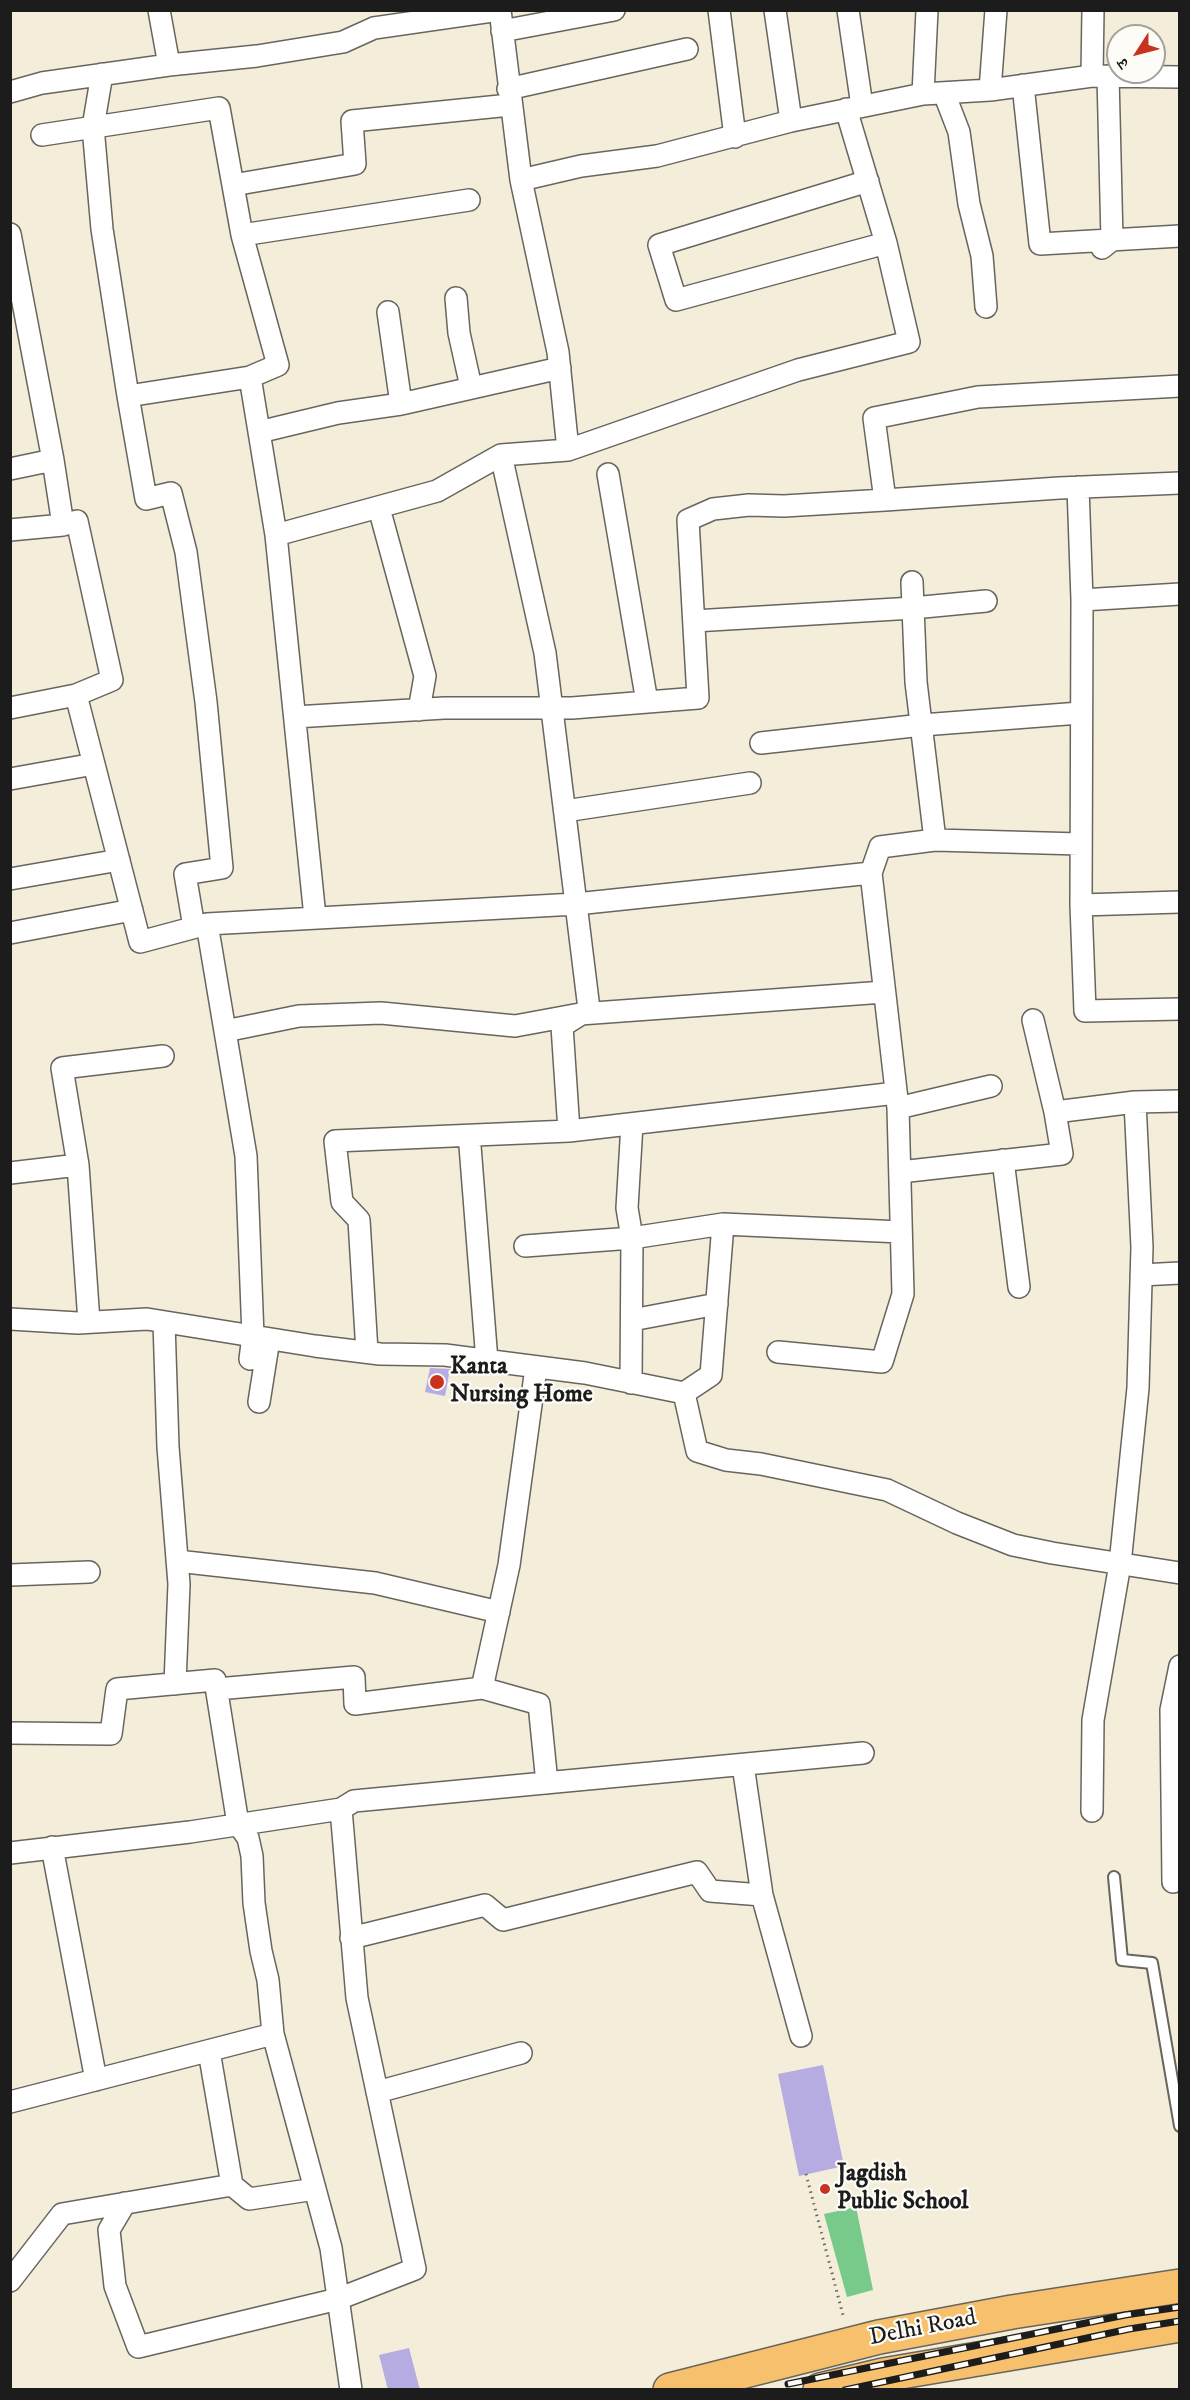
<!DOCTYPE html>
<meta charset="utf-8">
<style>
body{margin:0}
#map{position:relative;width:1190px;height:2400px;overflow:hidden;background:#f4edd9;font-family:"IM FELL DW Pica","Noto Serif Devanagari",serif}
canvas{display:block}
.frame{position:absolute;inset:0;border:12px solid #1c1c1c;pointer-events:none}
.north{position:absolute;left:1106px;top:24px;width:60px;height:60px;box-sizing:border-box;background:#fdfcf7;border:2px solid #a3a29f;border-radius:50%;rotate:234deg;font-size:16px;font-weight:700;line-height:24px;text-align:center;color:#1c1c1c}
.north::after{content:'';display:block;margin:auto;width:21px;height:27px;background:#c8321e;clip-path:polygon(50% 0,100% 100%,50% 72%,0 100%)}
</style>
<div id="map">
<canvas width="1190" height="2400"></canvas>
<div class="frame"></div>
<div class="north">उ</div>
</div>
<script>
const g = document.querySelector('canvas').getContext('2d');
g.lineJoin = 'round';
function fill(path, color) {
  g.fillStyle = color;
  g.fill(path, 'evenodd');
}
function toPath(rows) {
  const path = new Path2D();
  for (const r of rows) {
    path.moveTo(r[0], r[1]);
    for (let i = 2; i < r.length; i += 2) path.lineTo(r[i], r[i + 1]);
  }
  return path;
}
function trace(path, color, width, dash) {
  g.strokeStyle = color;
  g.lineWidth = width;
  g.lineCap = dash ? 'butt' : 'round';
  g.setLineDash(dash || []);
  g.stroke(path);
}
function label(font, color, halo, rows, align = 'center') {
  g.font = font + ' "IM FELL DW Pica",serif';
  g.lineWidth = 4.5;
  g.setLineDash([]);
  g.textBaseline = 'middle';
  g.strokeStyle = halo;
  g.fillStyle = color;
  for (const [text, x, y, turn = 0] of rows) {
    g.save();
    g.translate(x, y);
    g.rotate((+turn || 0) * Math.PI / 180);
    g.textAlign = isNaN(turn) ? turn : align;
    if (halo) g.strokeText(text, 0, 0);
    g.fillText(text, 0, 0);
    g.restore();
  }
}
fill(toPath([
 [856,2207,873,2290,847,2297,824,2214]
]), '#78ca8b');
fill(toPath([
 [430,1368,450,1369,445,1396,425,1392],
 [823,2065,844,2166,799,2176,778,2074],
 [409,2348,420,2390,388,2390,379,2355]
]), '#b6ace1');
const service = toPath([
 [1114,1877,1122,1960,1152,1963,1180,2126]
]);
const minor = toPath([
 [159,10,169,65],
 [500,10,521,180,581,166,657,156,791,121,923,94],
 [719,10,735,137],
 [775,10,791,121],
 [848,10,862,106],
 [927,10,923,94,990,90],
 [996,10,990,90,1092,76,1180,77],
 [502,31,614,10],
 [102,74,93,127,102,229,128,396],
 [1092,76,1093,10],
 [1023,85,1040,244,1180,236],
 [508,89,687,49],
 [10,92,42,83,169,65,257,56,343,42,374,28,499,10],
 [944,93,959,132,969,204,982,256,986,307],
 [846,109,886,243,676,300,659,245,868,181],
 [42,135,219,108,242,235],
 [521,180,558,352,568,450,798,370,909,342,886,243],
 [233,185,355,164,352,121,510,105],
 [469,200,242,235,278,365,250,377,276,535,437,491,501,455,545,653,576,904,871,873,898,1108,903,1294,882,1362,778,1352],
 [10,234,53,460],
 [1102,248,1112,240,1108,76],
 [456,298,459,333,471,387],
 [388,312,401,404],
 [1180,386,978,397,874,418,885,500,1059,488,1180,483],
 [259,432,338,413,401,404,560,368],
 [501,455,568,450],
 [10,469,53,460,63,525,10,530],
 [608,474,647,702],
 [1078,487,1082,600],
 [382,519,425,676,419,710],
 [63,525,77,521,112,680,76,695],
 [276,535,315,917],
 [912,582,916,682,935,840],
 [694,621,913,608,986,601],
 [10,708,76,695,140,942,207,924,246,1156,253,1336,250,1359],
 [295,717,444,708,572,708,698,698,688,520,713,509,749,505,784,506,885,500],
 [761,743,922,725,1080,713],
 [10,779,94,764],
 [565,811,750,783],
 [871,873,880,847,935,840,1080,844],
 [10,879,119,860],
 [1180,902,1081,905,1085,1011,1180,1009],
 [1081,905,1082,600,1180,594],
 [207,924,576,904,589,1009,562,1026,569,1131,335,1141,342,1202,359,1220,367,1352],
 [194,927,185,874,222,868,206,702,186,552,171,493,146,499,128,396,250,377],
 [10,933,132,910],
 [1033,1020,1055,1112],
 [225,1031,299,1016,381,1013,515,1026,580,1014,884,992],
 [898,1108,991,1086],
 [569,1131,896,1093],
 [470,1146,487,1361],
 [1003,1160,1019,1287],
 [78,1165,62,1068,163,1056],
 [900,1172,1062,1154,1055,1112,1135,1102],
 [10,1173,78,1165,89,1322],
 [525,1246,632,1238,723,1224],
 [1141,1275,1180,1273],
 [10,1319,78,1323,147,1319,315,1346,380,1354,445,1355,585,1373,684,1393,697,1451,726,1460,761,1464,887,1490,957,1523,1013,1545,1052,1553,1180,1573],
 [632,1320,717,1304],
 [164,1322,168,1447,179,1584,175,1684],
 [631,1383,632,1238,627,1208,632,1124],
 [684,1393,711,1375,723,1224,901,1232],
 [259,1402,269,1339],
 [177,1561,375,1583,499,1612],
 [10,1575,89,1572],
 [482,1688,539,1704,547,1783],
 [217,1689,354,1677,355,1704,482,1688,509,1565,536,1368],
 [10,1733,111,1734,117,1689,215,1680,238,1824,248,1838,252,1856,254,1903,261,1951,268,1980,273,2034],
 [743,1765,762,1895,801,2036],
 [341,1809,354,1801,863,1753],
 [1092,1811,1093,1720,1120,1564,1138,1388,1142,1247,1135,1102,1180,1101],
 [52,1847,96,2080],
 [10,1853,190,1832,341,1809,357,1998,415,2269,338,2299,138,2347,115,2286,109,2230,125,2203],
 [1173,1882,1171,1710,1180,1666],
 [351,1938,485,1905,503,1920,697,1872,710,1891,762,1895],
 [209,2051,232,2185],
 [377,2092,521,2053],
 [10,2102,273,2034,331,2248,351,2390],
 [10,2281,62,2214,232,2185,249,2199,315,2189]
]);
const primary = toPath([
 [670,2390,879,2337,1012,2312,1180,2286],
 [820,2390,883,2375,1180,2325]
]);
trace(service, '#68655e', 14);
trace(minor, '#68655e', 24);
trace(primary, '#68655e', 36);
trace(toPath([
 [806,2174,844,2319]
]), '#68655e', 3, [1.5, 4.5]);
trace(service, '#fff', 10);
trace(minor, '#fff', 21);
trace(primary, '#f7c06c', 33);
const rail = toPath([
 [788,2384,1125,2315,1180,2307],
 [845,2390,1129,2329,1180,2321]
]);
trace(rail, '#1c1c1c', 7);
trace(rail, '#fdfcf7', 4.5, [14]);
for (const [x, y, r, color] of [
 [437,1382,8,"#c8321e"],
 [825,2189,6,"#c8321e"]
]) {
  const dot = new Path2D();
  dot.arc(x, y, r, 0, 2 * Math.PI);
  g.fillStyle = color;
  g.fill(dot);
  trace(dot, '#fdfcf7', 2);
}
label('bold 24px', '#1c1c1c', '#fdfcf7', [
 ["Kanta",450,1368],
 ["Nursing Home",450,1396],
 ["Jagdish",837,2175],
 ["Public School",837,2203]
], 'left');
label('24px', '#1c1c1c', '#fdfcf7', [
 ["Delhi Road",923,2329,-11]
]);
</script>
